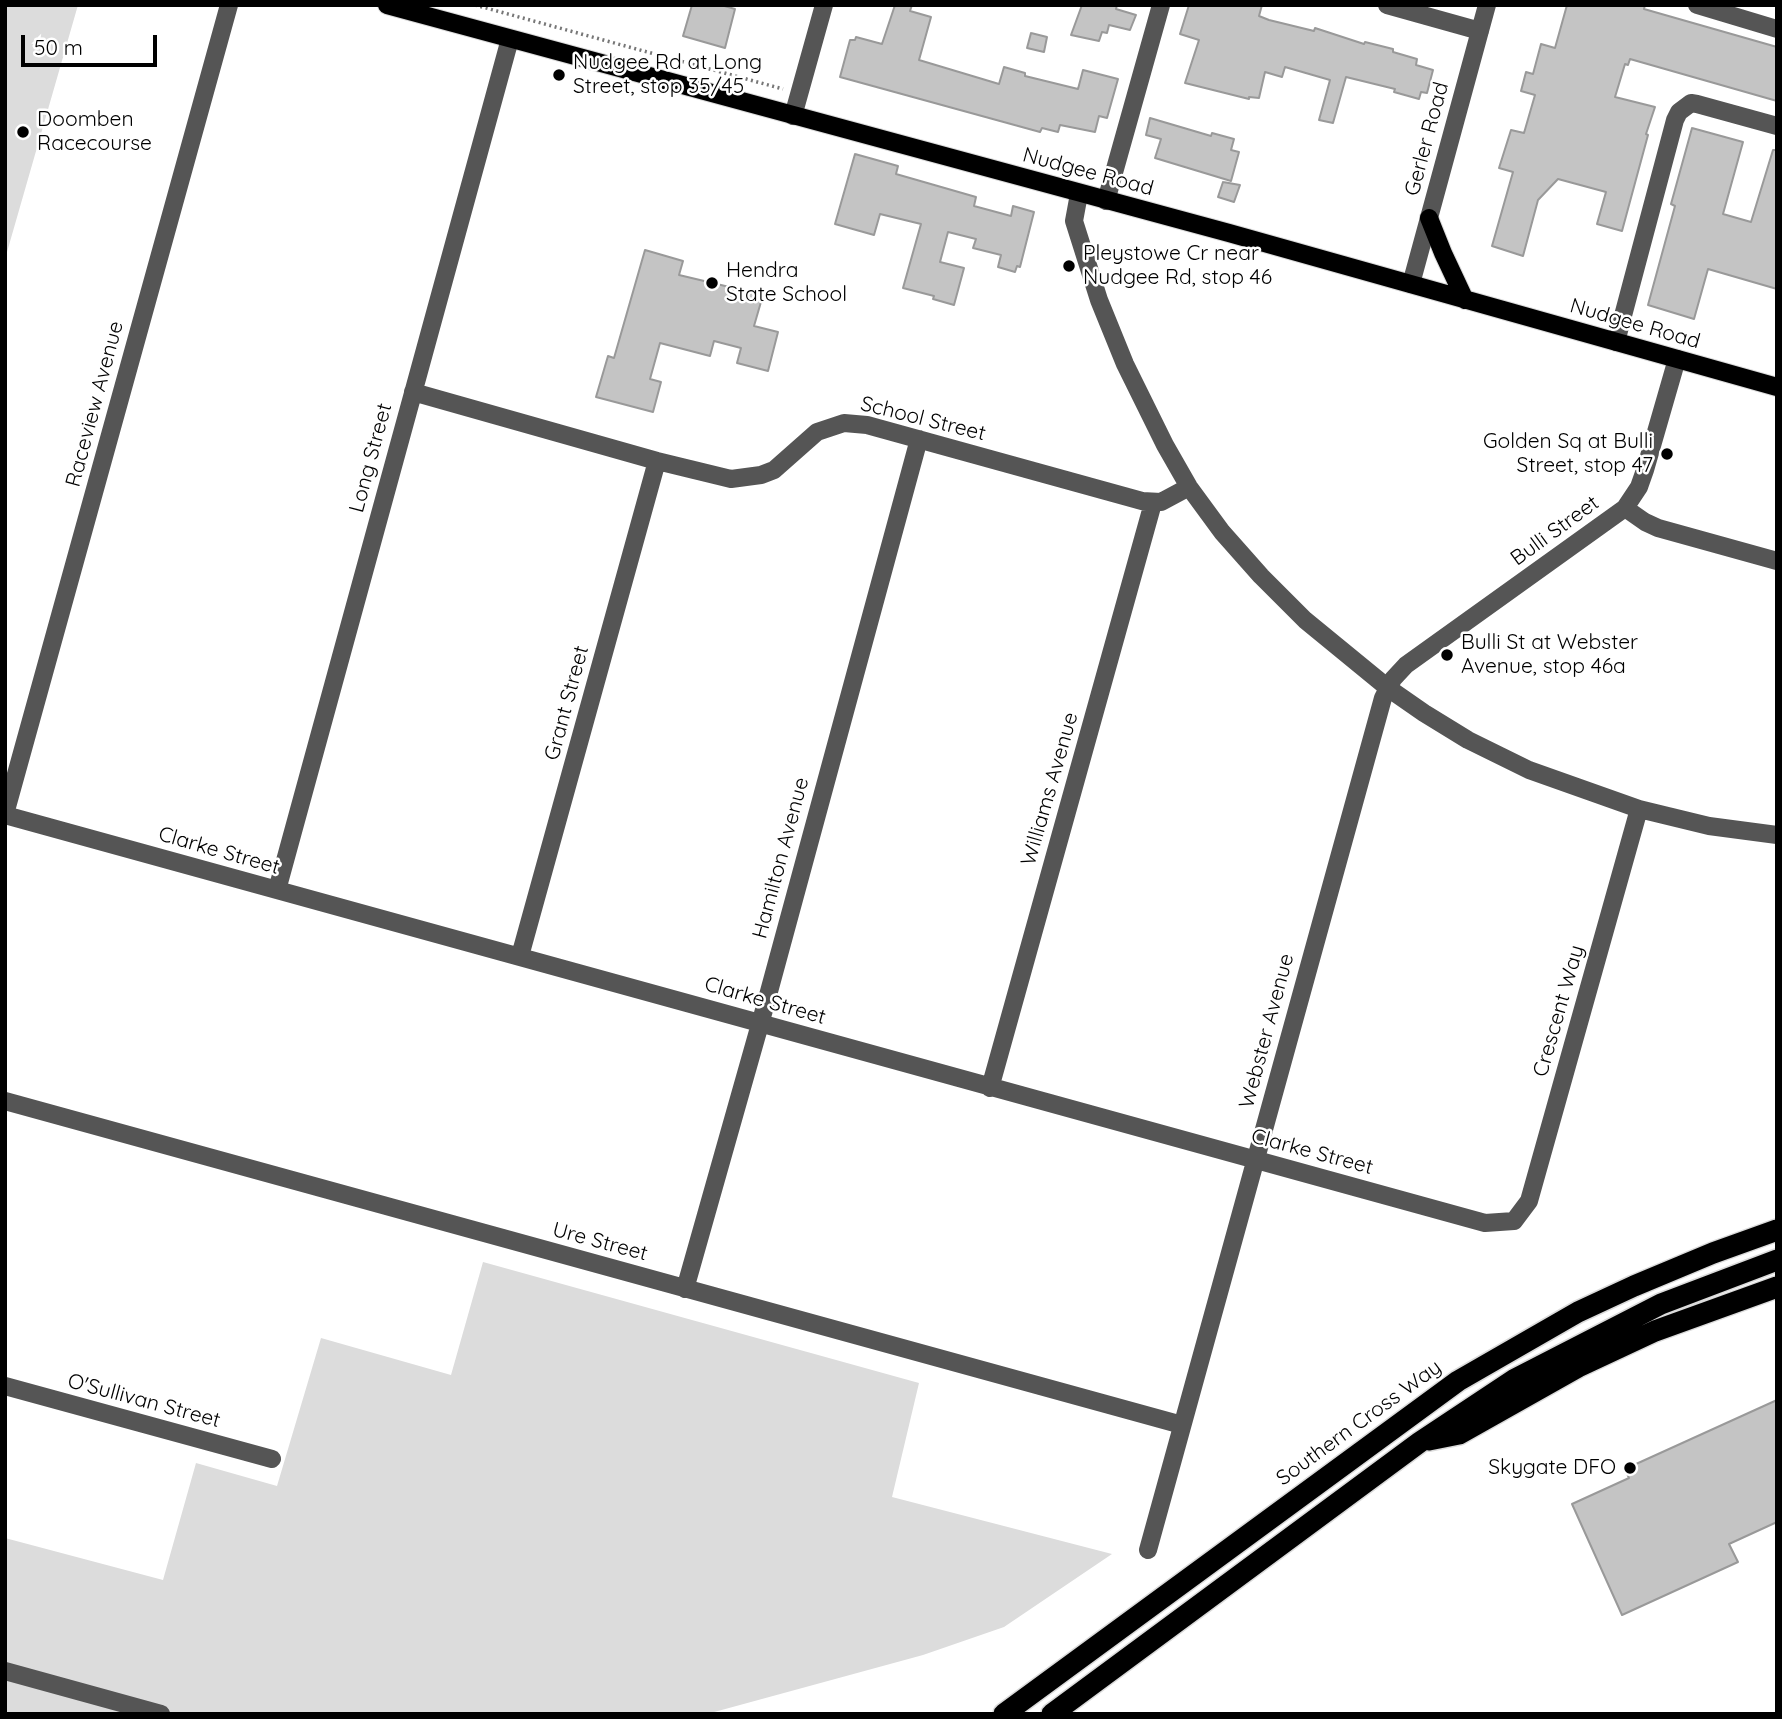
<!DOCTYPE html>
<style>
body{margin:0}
#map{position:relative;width:1782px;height:1719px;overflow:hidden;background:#fff;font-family:Quicksand,sans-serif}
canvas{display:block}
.frame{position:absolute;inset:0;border:7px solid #000;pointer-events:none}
.scale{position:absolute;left:21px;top:35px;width:136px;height:32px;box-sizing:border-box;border:4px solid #000;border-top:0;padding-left:9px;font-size:21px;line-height:24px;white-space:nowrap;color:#000;-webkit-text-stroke:5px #fff;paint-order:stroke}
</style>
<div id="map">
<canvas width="1782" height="1719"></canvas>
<div class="frame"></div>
<div class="scale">50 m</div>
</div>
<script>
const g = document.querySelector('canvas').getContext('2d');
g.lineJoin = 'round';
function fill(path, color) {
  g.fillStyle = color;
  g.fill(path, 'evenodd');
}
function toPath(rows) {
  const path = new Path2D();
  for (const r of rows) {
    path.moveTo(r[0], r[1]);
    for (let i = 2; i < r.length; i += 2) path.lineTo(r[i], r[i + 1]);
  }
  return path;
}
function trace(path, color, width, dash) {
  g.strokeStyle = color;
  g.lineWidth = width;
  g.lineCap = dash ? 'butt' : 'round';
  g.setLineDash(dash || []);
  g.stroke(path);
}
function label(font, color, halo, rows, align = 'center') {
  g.font = font + ' Quicksand,sans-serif';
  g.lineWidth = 5;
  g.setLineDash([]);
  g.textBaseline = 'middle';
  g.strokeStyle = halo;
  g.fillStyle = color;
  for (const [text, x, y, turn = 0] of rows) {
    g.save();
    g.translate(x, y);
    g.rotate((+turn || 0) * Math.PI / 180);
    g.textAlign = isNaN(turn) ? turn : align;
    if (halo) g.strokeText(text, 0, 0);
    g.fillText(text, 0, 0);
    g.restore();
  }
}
fill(toPath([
 [5,5,78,5,5,259],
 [483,1262,919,1383,892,1497,1112,1554,1004,1627,923,1655,707,1714,5,1714,5,1538,163,1580,196,1463,277,1486,321,1338,451,1375]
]), '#dcdcdc');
const building = toPath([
 [692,5,721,5,735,9,725,48,683,36,692,5],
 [895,5,912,5,910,11,931,17,919,60,999,84,1004,67,1025,73,1025,76,1078,89,1083,70,1118,79,1107,118,1099,116,1095,132,1060,125,1058,132,1042,128,1040,132,840,77,850,40,855,40,856,37,882,44,895,5],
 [1082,5,1117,5,1116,9,1136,15,1130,30,1109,25,1107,33,1102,32,1099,41,1071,35,1082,5],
 [1189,5,1262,5,1259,16,1269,20,1314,31,1315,28,1364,44,1365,42,1393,49,1393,52,1417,59,1416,65,1433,70,1427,93,1421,92,1419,99,1394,92,1395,89,1346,77,1333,123,1319,120,1330,80,1285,67,1282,77,1265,72,1259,98,1249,97,1249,99,1185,83,1199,40,1180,34,1189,5],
 [1567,5,1645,5,1644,9,1777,47,1777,101,1630,59,1628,65,1625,64,1615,97,1655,107,1646,134,1648,135,1622,231,1597,224,1606,192,1558,179,1538,200,1523,256,1492,246,1513,172,1499,168,1511,130,1524,133,1535,95,1521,91,1526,72,1533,74,1541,44,1555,48,1567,5],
 [1031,33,1047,37,1044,52,1027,48,1031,33],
 [1150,118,1211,136,1212,133,1234,139,1231,150,1239,152,1231,181,1155,158,1161,139,1146,135,1150,118],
 [1692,128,1743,142,1723,214,1751,222,1773,150,1777,150,1777,289,1708,269,1694,319,1648,305,1675,206,1671,204,1692,128],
 [855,154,898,166,896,174,976,197,974,206,1011,216,1013,206,1034,212,1020,267,1017,266,1015,272,998,267,1001,255,973,248,976,239,948,232,940,262,964,268,954,305,933,299,934,296,903,288,921,224,880,214,874,235,835,224,855,154],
 [1223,182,1240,185,1234,202,1218,197,1223,182],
 [645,250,683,261,679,275,763,295,754,326,778,332,768,371,737,363,741,348,714,341,710,356,660,343,650,379,661,382,653,412,596,397,608,356,614,358,645,250],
 [1777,1400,1777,1522,1729,1544,1738,1562,1622,1615,1572,1504,1629,1478,1625,1469,1777,1400]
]);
fill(building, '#c4c4c4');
trace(building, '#999', 2);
const major = toPath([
 [387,5,1229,233,1777,387],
 [1429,218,1443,253,1465,300]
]);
const highway = toPath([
 [1429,1440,1459,1434,1578,1367,1655,1331,1777,1287],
 [1004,1714,1458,1381,1578,1312,1634,1286,1713,1253,1777,1230],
 [1052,1714,1420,1442,1515,1379,1661,1304,1777,1260]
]);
trace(major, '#dbdbdb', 20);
trace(highway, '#dbdbdb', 24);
trace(toPath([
 [475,5,783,89]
]), '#777', 3.5, [2, 3.5]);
trace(toPath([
 [1387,5,1480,31],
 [1697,5,1777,29],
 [793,116,824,5],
 [1079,194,1074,221,1099,300,1125,364,1165,445,1189,487,1222,532,1261,576,1305,620,1388,688,1424,713,1468,740,1529,770,1639,809,1709,826,1777,835],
 [1106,201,1161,5],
 [1411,284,1487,5],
 [1616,342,1675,120,1679,112,1691,103,1697,104,1777,126],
 [413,392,657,461,731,479,761,475,774,470,817,432,844,423,867,425,1142,501,1161,502,1189,487],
 [1625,508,1645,522,1658,528,1777,561],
 [5,814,229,5],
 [5,815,1485,1223,1514,1221,1529,1201,1639,809],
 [277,890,510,39],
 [520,956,657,461],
 [990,1088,1153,503],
 [5,1101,1182,1425],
 [685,1289,764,1010,919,439],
 [5,1386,272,1459],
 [1148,1550,1383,698,1393,679,1406,665,1625,508,1639,487,1645,470,1677,359],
 [5,1671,161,1714]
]), '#555', 18);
trace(major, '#000', 18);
trace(highway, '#000', 21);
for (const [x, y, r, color] of [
 [559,75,7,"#000"],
 [23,132,7,"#000"],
 [1069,266,7,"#000"],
 [712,283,7,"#000"],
 [1667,454,7,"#000"],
 [1447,655,7,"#000"],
 [1630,1468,7,"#000"]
]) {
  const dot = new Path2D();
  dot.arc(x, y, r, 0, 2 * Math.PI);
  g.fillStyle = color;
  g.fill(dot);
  trace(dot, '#fff', 2.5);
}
label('21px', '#000', '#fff', [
 ["Nudgee Rd at Long",573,63],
 ["Street, stop 35/45",573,87],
 ["Doomben",37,120],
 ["Racecourse",37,144],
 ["Pleystowe Cr near",1083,254],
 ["Nudgee Rd, stop 46",1083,278],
 ["Hendra",726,271],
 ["State School",726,295],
 ["Golden Sq at Bulli",1653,442,"right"],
 ["Street, stop 47",1653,466,"right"],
 ["Bulli St at Webster",1461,643],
 ["Avenue, stop 46a",1461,667],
 ["Skygate DFO",1616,1468,"right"]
], 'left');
label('21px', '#000', '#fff', [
 ["Gerler Road",1427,139,-75],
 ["Nudgee Road",1088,172,15],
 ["Nudgee Road",1635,324,16],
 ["Raceview Avenue",95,404,-75],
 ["School Street",923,419,14],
 ["Long Street",371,458,-75],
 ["Bulli Street",1555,531,-36],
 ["Grant Street",567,703,-75],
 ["Williams Avenue",1050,789,-74],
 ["Clarke Street",219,851,16],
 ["Hamilton Avenue",781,858,-75],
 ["Clarke Street",765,1001,16],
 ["Crescent Way",1559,1011,-74],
 ["Webster Avenue",1267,1031,-75],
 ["Clarke Street",1312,1152,15],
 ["Ure Street",600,1242,15],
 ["O'Sullivan Street",144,1401,15],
 ["Southern Cross Way",1359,1423,-36]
]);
</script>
